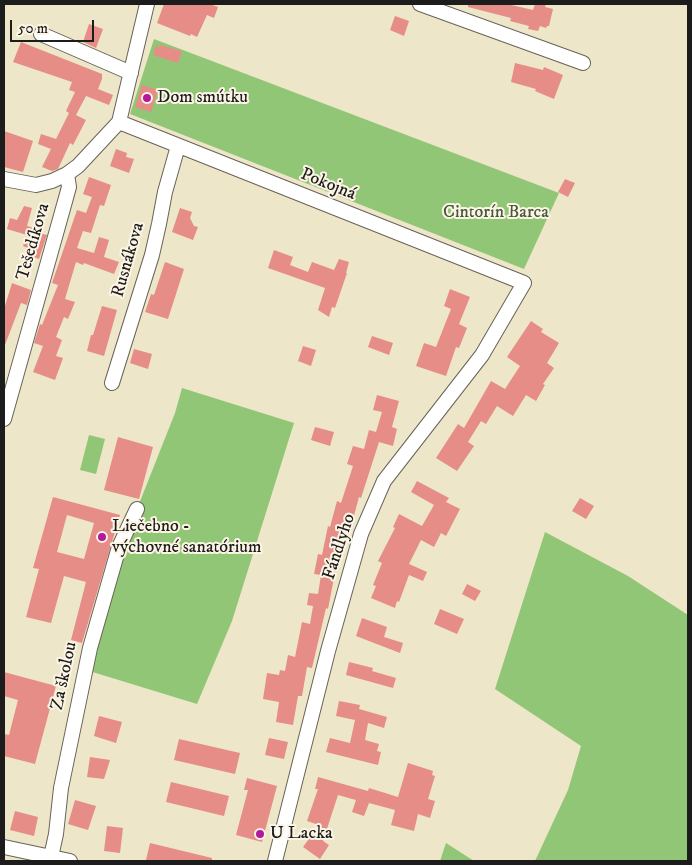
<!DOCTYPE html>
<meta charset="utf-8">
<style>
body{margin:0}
#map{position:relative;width:692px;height:865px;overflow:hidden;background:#eee6c8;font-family:"IM FELL DW Pica",serif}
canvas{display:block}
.frame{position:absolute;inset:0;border:5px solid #1c1c1c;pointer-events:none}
.scale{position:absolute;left:10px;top:20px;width:84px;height:22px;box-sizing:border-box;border:2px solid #1c1c1c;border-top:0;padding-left:6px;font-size:15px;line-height:18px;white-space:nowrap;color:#1c1c1c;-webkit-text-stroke:4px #fcf5e5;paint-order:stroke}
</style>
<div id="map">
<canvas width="692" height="865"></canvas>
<div class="frame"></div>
<div class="scale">50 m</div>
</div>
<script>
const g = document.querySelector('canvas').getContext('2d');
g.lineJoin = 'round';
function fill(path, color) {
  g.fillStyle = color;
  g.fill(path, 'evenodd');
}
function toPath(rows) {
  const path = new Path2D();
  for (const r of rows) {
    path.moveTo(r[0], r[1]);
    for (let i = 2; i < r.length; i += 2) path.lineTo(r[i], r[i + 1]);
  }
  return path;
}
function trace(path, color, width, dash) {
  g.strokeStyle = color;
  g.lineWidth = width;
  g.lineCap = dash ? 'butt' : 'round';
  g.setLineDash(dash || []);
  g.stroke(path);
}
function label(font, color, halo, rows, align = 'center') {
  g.font = font + ' "IM FELL DW Pica",serif';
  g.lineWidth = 4;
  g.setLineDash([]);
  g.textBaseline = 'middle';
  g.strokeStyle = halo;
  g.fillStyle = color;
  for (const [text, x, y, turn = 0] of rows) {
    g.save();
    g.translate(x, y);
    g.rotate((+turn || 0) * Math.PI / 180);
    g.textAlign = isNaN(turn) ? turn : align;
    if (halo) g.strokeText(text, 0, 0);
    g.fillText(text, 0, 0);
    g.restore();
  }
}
fill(toPath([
 [154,39,559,193,524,269,130,114],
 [182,388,294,423,232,621,197,704,86,670,137,509,175,413],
 [89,435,105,439,96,474,80,470],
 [545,532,628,576,688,615,688,861,535,861,568,790,581,746,495,689],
 [446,843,474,861,440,861]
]), '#92c677');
fill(toPath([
 [164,4,210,4,218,7,214,18,207,15,197,37,191,34,190,36,157,23],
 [468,4,507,4,533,10,535,4,546,4,545,7,553,9,549,26,547,26,546,28,540,26,538,31,528,29,529,26,510,21,511,18,468,7],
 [395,16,409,21,404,36,390,30],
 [89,24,103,29,96,48,83,42],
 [21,42,102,74,102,79,98,89,113,95,109,105,86,96,76,115,86,120,73,145,70,143,58,169,52,171,42,167,51,149,38,144,41,134,56,139,69,113,66,111,75,92,69,90,72,82,13,62],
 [160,45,182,51,178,63,153,55,156,46,160,47],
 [515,63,543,70,544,67,563,75,554,99,535,91,536,89,511,82],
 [142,85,158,90,151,112,135,107],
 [4,131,33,141,23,172,4,167],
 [116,149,127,153,126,157,134,159,129,173,110,166],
 [89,177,111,185,104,206,100,205,91,233,83,231,77,248,94,253,99,237,109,240,104,257,119,262,114,274,84,263,83,265,76,262,65,299,75,302,68,319,64,317,56,337,62,340,56,356,63,358,55,380,33,372,43,346,34,343,40,324,42,325,58,285,52,283,77,210,86,213,92,197,83,194],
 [565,179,575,183,568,197,558,192],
 [24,206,32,208,27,226,40,230,39,233,47,235,39,259,28,255,30,249,23,246,27,235,7,229,10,218,17,220],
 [180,208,192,212,190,218,194,226,198,227,193,240,172,232],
 [274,250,293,257,290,265,308,272,312,262,334,270,339,259,349,262,346,273,347,273,335,308,332,307,329,317,318,310,325,288,268,268],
 [165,262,184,269,168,319,145,312,151,294,154,295],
 [12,283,31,290,27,305,21,303,5,345,4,309],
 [450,289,470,297,459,324,467,328,459,348,456,347,446,376,416,366,424,343,436,347,451,309,444,306],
 [102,306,117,310,104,356,87,351,91,335,93,335],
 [531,321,543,329,541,332,559,343,547,363,554,368,543,384,545,385,536,401,526,395,513,416,497,406,486,424,481,421,468,442,474,446,457,471,436,458,458,424,464,428,491,381,505,389,520,366,507,357],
 [372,336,393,343,389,355,368,347],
 [303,346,316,350,311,366,298,361],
 [134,349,152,354,148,369,130,363],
 [377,395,399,401,392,427,397,429,393,446,379,442,361,498,359,497,352,523,348,522,342,548,340,547,328,609,326,608,312,668,307,667,302,696,298,696,293,725,276,722,279,702,263,699,267,673,279,675,280,670,285,671,288,655,295,657,302,622,310,624,313,606,307,605,309,593,318,594,321,575,314,574,318,554,322,555,328,526,330,527,337,501,341,503,353,466,347,464,353,446,364,449,369,430,376,432,382,412,373,410],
 [315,427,334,432,330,446,311,440],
 [118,437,153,447,139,499,104,490],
 [417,481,449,498,446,502,460,509,446,536,441,533,434,547,421,540,409,564,427,572,423,581,409,575,399,602,397,601,395,608,371,598,376,586,373,585,382,563,378,561,395,528,393,527,399,514,422,526,434,505,411,492],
 [53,497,120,515,82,643,71,640,86,582,64,576,51,623,26,617,39,569,33,568],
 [67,515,94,523,84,559,57,552],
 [580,498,594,506,586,519,572,511],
 [467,584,481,591,475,601,462,594],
 [440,609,464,619,457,634,434,624],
 [362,618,387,627,384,637,403,643,400,653,356,636],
 [349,662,373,668,372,671,396,678,393,688,346,675],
 [4,672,56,686,35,764,4,756,4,734,9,735,18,700,4,696],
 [339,701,360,705,359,709,387,717,384,728,368,723,365,740,379,744,377,751,381,752,378,765,326,752,330,738,350,743,355,720,336,716],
 [99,716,122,722,116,743,94,736],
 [269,738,288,742,284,759,265,755],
 [179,739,240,753,235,774,174,760],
 [90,757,110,760,104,779,87,777],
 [408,763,433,771,432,775,435,776,428,799,435,801,430,818,418,814,414,831,391,825,395,810,369,803,364,816,352,812,356,800,338,795,323,841,329,845,320,859,303,847,319,825,307,821,318,789,315,789,318,777,368,791,369,788,398,797],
 [247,778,277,786,262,842,236,835,248,790,244,790],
 [171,782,229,796,224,816,166,802],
 [75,800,96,806,88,830,68,824],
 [15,811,38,817,34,836,10,830],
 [107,826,123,828,120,853,104,851],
 [150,843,212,858,212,861,146,860]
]), '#e58d86');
const minor = toPath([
 [420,4,583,63],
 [41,34,131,73],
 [119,122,524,283,482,355,384,481,361,534,328,651,275,861],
 [4,179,36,185,52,181,67,174],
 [112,383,152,255,159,224,165,192,178,146],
 [4,419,64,205,69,187,67,174,78,166,119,122,147,4],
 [4,847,70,861],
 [51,857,56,834,61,788,90,648,119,547,137,509]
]);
trace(minor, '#666358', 16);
trace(minor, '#fff', 14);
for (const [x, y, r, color] of [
 [147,98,5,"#b5179e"],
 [102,537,5,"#b5179e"],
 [260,834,5,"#b5179e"]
]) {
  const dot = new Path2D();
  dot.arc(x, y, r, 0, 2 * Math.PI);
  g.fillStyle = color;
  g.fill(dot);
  trace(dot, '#fcf5e5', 2);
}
label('18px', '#1c1c1c', '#fcf5e5', [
 ["Dom smútku",157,98],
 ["Liečebno -",112,527],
 ["výchovné sanatórium",112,548],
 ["U Lacka",270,834]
], 'left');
label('18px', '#1c1c1c', '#fcf5e5', [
 ["Pokojná",328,185,22],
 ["Tešedíkova",34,242,-74],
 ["Rusnákova",129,260,-74],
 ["Fándlyho",340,547,-72],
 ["Za školou",65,676,-78]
]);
label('18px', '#45583c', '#fcf5e5', [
 ["Cintorín Barca",496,213]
]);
</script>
